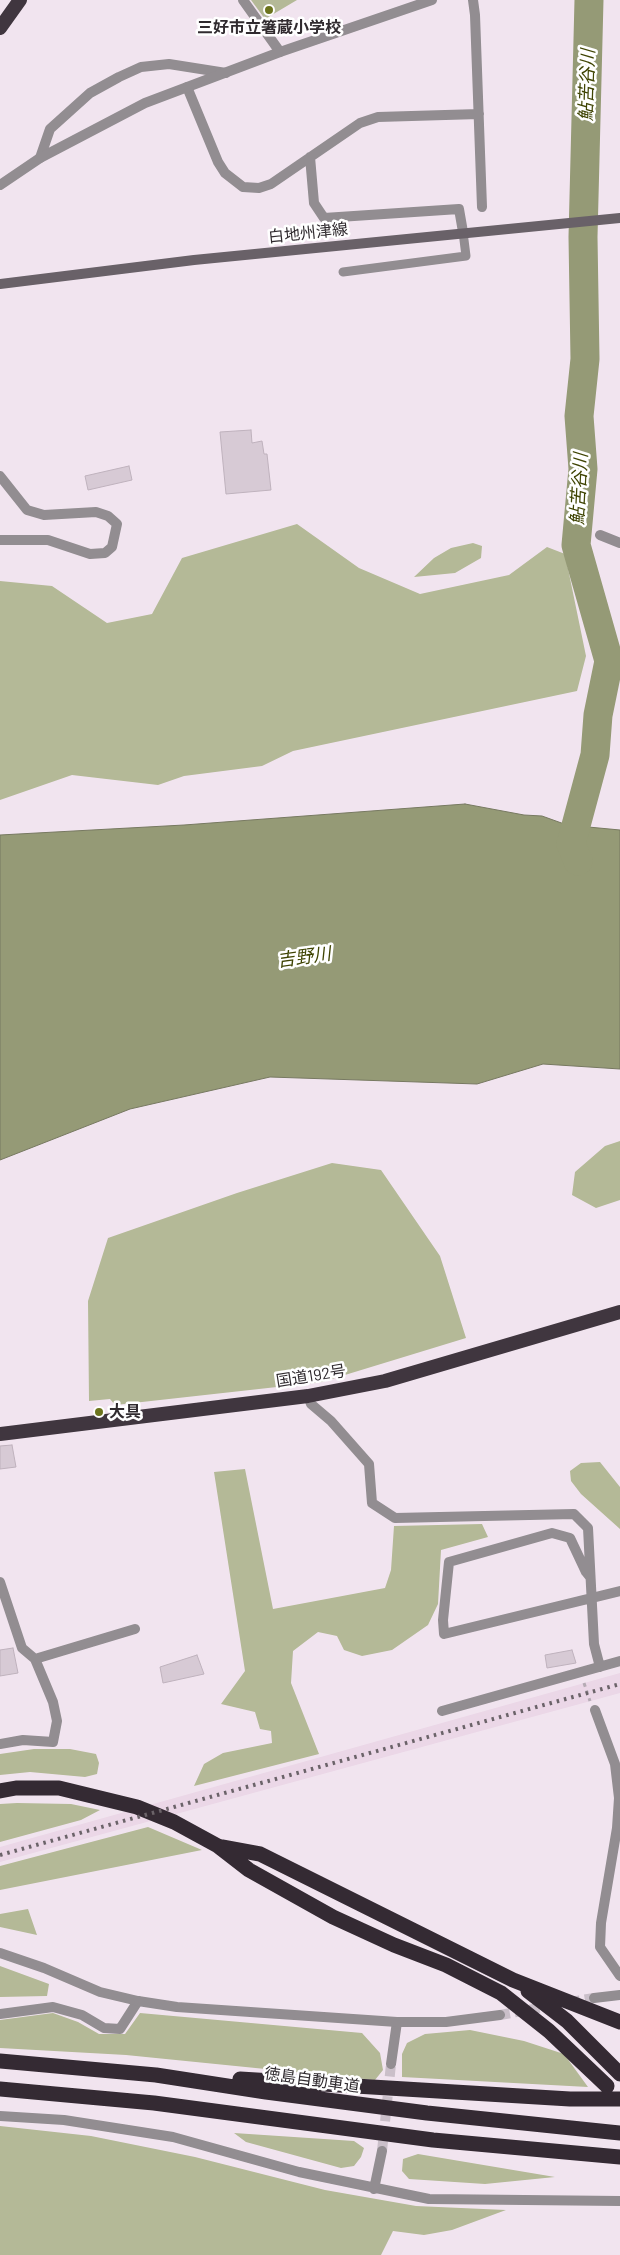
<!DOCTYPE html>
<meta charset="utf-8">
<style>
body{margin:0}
canvas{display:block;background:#f1e4ef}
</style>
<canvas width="620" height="2255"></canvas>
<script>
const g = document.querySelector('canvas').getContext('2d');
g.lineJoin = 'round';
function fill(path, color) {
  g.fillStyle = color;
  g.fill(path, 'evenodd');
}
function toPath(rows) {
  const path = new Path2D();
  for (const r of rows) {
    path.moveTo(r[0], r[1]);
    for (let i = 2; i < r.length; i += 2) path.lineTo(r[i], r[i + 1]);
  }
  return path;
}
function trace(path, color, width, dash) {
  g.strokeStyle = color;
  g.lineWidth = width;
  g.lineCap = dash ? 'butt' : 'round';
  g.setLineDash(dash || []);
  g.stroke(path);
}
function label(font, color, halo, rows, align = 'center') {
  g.font = font + ' Barlow,"Noto Sans JP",sans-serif';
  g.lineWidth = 5;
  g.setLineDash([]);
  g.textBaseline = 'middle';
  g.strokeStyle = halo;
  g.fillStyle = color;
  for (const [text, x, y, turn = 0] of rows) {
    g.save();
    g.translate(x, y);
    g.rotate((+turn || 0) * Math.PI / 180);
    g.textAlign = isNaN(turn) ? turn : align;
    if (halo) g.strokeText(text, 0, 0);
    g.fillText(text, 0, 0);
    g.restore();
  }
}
fill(toPath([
 [620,1673,620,1693,0,1862,0,1847]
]), '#ebd7e7');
fill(toPath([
 [251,0,297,0,265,19],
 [297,524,359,568,420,594,509,575,547,547,565,554,586,656,577,691,293,751,262,766,184,776,158,785,72,775,0,800,0,581,52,586,107,623,152,614,182,558],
 [473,543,482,546,481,558,455,573,414,577,434,558,451,548],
 [620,1141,620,1200,596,1208,572,1195,575,1172,605,1146],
 [332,1163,381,1170,440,1256,466,1338,322,1382,115,1405,110,1399,89,1401,88,1301,108,1238,237,1193],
 [600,1462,620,1487,620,1529,581,1494,571,1481,570,1471,581,1463],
 [245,1469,273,1609,385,1588,391,1570,394,1526,482,1524,488,1537,441,1550,438,1604,428,1625,392,1650,362,1656,344,1650,337,1636,318,1632,293,1651,291,1683,319,1754,194,1786,204,1764,223,1753,272,1743,271,1731,260,1729,255,1712,221,1704,245,1671,214,1472],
 [34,1749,70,1749,96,1754,99,1763,97,1774,85,1777,30,1772,0,1775,0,1754],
 [17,1803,71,1804,100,1810,81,1820,0,1842,0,1804],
 [148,1827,202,1850,0,1890,0,1866],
 [28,1909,37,1935,0,1927,0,1914],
 [0,1966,49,1984,47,1996,0,1997],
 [53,2013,78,2022,99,2034,125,2034,140,2013,362,2033,380,2053,383,2070,375,2080,126,2055,0,2048,0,2020],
 [470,2030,524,2041,564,2054,588,2087,402,2077,402,2054,407,2043,425,2034],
 [0,2126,91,2136,195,2157,325,2190,416,2206,506,2210,452,2230,424,2235,393,2231,381,2255,0,2255],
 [234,2133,354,2141,364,2148,361,2157,354,2166,341,2168,246,2142],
 [418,2154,555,2177,485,2184,409,2179,402,2171,403,2159]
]), '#b4b997');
const water = toPath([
 [465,804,524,815,542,816,567,825,620,830,620,1069,543,1064,477,1084,270,1077,130,1109,0,1160,0,835,184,825,465,804]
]);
fill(water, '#959a76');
trace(water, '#777961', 1);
trace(toPath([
 [578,861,571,844,595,755,598,715,609,661,576,545,583,469,579,416,585,359,583,237,589,0]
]), '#959a76', 29);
const building = toPath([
 [251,430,252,443,262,441,264,454,267,454,271,490,226,494,220,432,251,430],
 [129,466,132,480,88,490,85,476,129,466],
 [12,1445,16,1467,0,1469,0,1446,12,1445],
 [13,1648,18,1673,0,1676,0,1650,13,1648],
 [572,1650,576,1663,547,1668,545,1655,572,1650],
 [197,1655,204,1674,163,1683,160,1667,197,1655]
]);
fill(building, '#d7cad5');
trace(building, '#bfb2bd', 1);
trace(toPath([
 [382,2151,391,2064]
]), '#cabfc9', 10, [10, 5]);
trace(toPath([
 [570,2002,594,1998],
 [500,2015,550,2006]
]), '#cabfc9', 10, [10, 5]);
trace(toPath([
 [584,1683,590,1701]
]), '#b5abb4', 3, [4, 4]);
trace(toPath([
 [343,272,466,256,463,232]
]), '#928d91', 9);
trace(toPath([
 [243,0,280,52],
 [473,0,475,15,482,207],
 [187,87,218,162,225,173,243,187,259,188,271,184,360,123,378,117,479,114],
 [310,157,314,203,324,218,459,209,463,232],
 [40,158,50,129,90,93,119,77,141,67,169,64,226,73],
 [0,476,27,510,44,515,96,512,108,516,117,524,112,547,105,553,90,554,48,540,0,540],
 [600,535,620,543],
 [308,1396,311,1404,331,1421,369,1464,372,1503,395,1518,574,1514,588,1528,594,1644,600,1667],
 [590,1577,586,1572,570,1538,552,1533,449,1562,443,1620,444,1634,620,1591],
 [0,1582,22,1648,35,1659,135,1629],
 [595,1710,615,1764,619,1798,617,1828,601,1923,600,1947,620,1976],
 [442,1711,620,1661],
 [0,1744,23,1740,53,1742,57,1721,53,1702,35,1659],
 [0,2014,53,2007,82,2015,104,2028,120,2029,138,2001],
 [391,2064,397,2022],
 [0,2116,64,2120,173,2137,299,2172,429,2199,620,2201],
 [374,2189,382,2151]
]), '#928d91', 10);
trace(toPath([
 [0,185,40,158,145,103,280,52,432,0],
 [0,1953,44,1968,100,1992,138,2001,177,2007,397,2022,446,2022,500,2015],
 [594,1998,620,1995]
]), '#928d91', 10);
trace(toPath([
 [0,284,194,260,620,218]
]), '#696168', 10);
trace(toPath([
 [0,28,20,0],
 [0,1434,308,1396,385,1381,620,1312]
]), '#40363f', 14);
trace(toPath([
 [0,1791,16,1788,59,1788,137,1807,174,1822,218,1846,249,1870,333,1917,394,1945,446,1965,501,1993,549,2031,607,2086],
 [222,1847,260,1854,513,1980,620,2022],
 [528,1991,567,2021,620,2074],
 [0,2061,156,2075,266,2092,427,2113,620,2133],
 [240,2079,570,2099,620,2099],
 [0,2089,154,2103,433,2140,620,2157]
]), '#342a33', 15);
trace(toPath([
 [0,1855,620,1684]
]), '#6b6369', 4, [2.5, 5]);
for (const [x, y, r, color] of [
 [269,10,5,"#6c741d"],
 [99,1412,5,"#6c741d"]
]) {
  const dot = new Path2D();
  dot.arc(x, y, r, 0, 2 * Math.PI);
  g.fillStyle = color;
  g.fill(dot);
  trace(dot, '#fff', 2);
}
label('bold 16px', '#302b2f', '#fff', [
 ["三好市立箸蔵小学校",269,28],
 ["大具",109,1412,"left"]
]);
label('16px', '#302b2f', '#fff', [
 ["白地州津線",308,233,-6],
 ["国道192号",311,1376,-9],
 ["徳島自動車道",312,2080,8]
]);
label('italic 18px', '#3f4403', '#fff', [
 ["鮎苦谷川",587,85,-88],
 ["鮎苦谷川",579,489,-87],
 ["吉野川",304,957,-8]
]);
</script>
